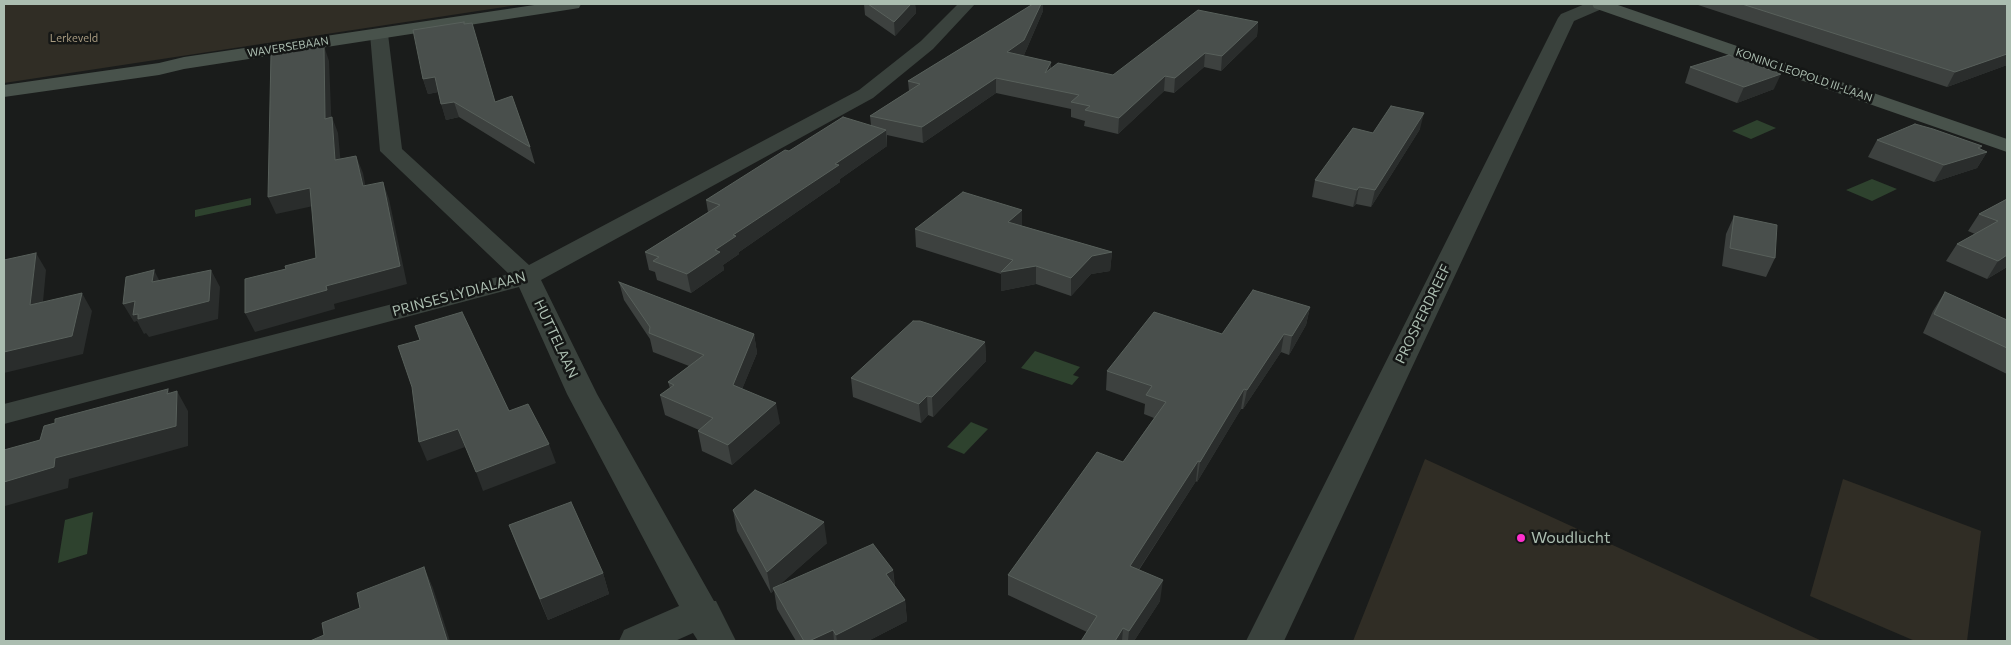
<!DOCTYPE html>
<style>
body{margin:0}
#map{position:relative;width:2011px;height:645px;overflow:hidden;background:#1a1c1b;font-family:Commissioner,sans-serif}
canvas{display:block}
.frame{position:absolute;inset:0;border:5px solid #abbdb0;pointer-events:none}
</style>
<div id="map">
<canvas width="2011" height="645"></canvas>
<div class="frame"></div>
</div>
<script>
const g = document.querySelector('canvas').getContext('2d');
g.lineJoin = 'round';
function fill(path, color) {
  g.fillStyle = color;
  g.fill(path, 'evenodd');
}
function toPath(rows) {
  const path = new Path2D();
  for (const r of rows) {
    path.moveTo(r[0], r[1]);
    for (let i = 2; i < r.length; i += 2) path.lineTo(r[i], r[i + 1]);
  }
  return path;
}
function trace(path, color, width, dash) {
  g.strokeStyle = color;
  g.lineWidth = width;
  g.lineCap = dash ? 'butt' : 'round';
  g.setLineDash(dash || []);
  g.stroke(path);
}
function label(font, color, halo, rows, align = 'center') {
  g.font = font + ' Commissioner,sans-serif';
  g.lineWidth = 5;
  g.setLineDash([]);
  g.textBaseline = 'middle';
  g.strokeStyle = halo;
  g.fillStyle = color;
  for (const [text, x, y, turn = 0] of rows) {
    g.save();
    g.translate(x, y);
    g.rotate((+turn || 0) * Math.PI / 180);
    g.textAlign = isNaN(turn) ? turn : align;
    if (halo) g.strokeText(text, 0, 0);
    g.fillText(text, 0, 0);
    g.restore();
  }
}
fill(toPath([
 [4,4,524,4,4,83],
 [1425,459,1822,641,1353,641],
 [1843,479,1981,531,1967,641,1915,641,1810,596]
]), '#302d25');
fill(toPath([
 [1757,120,1776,128,1751,139,1732,131],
 [1872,179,1897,189,1872,201,1846,190],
 [251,198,251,205,195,217,195,210],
 [1035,351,1080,367,1073,375,1079,377,1072,385,1021,368],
 [971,422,988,429,964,454,947,447],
 [93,512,87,554,58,563,65,520]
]), '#2e422e');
fill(toPath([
 [958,4,975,4,933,49,873,98,541,280,597,394,714,601,716,601,736,641,698,641,693,633,675,641,619,641,624,630,679,606,567,394,519,287,4,424,4,404,509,274,380,151,370,34,373,30,379,29,385,30,388,34,402,149,529,265,859,90,921,41,958,4],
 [1585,4,1606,4,1604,8,1574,21,1284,641,1246,641,1558,18,1561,14,1585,4]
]), '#3a423d');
fill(toPath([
 [541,4,581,4,579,8,573,9,184,69,159,75,4,97,4,85,159,63,184,57,541,4],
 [1592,4,1615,4,2007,139,2007,152,1594,8,1592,4]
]), '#48524b');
fill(toPath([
 [864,4,915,4,916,13,895,36,865,15],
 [1033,4,1043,4,1043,11,1024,55,1023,56,1051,62,1051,69,1113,75,1258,22,1257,36,1221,71,1204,67,1174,93,1164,91,1118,134,1084,126,1085,121,1071,117,1071,109,996,93,923,143,887,135,887,146,840,179,840,182,739,252,739,254,723,265,724,270,691,293,657,280,655,272,649,270,645,252,708,212,706,200,789,151,871,125,870,116,909,91,908,81],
 [1695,4,2007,4,2007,65,1947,87],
 [1690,67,1774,89,1737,103,1685,83],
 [423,79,495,102,530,147,535,164,459,117,446,120,438,92,428,94],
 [1420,129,1371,207,1356,204,1353,207,1312,197,1315,180,1373,133],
 [1877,140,1982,146,1980,149,1987,152,1977,168,1934,182,1868,157],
 [2007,199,2007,267,1987,279,1946,261,1957,244,1975,234,1968,231,1979,214],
 [1022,210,1022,226,1112,252,1110,271,1091,274,1071,296,1036,284,1001,291,1001,274,916,247,915,229],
 [1734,216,1775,258,1766,277,1722,266,1726,234],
 [619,282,754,334,757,353,742,389,780,423,732,465,702,451,698,431,699,430,665,415,660,395,670,388,668,382,689,366,653,352,650,339,624,300],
 [1945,292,2007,320,2007,374,1923,333,1933,311],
 [1310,307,1306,325,1289,355,1281,352,1243,409,1241,409,1197,482,1196,481,1139,570,1160,601,1134,641,1081,641,1087,632,1008,595,1008,575,1123,462,1154,418,1144,414,1145,404,1106,390,1107,371],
 [985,342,986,361,933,417,928,415,921,423,853,397,851,378],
 [733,510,827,543,778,586,893,570,895,586,905,600,907,621,868,641,796,641,777,609,774,590,771,593,737,531],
 [509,525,603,573,609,594,548,620,517,546]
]), '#3d413f');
fill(toPath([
 [911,4,915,4,916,13,895,36,894,22],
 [1041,4,1043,4,1043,11,1024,55,1007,67,1007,52],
 [1258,22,1257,36,1221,71,1222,56],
 [324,46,329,61,332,135,325,119],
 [1205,53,1204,67,1174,93,1175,78],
 [2007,54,2007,65,1947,87,1955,72],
 [1051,62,1050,76,1045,73],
 [1781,74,1774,89,1737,103,1744,87],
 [1165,76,1164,91,1118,134,1119,118],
 [435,77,439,92,428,94,423,79],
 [996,78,996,93,923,143,922,127],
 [454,102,459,117,446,120,441,104],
 [1424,113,1420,129,1371,207,1375,190],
 [332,117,338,133,342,177,335,160],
 [886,130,887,146,840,179,840,182,739,252,739,254,723,265,724,270,691,293,687,274,715,250,733,235,835,164],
 [1982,146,1977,155,1987,152,1977,168,1934,182,1944,165],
 [356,156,363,173,369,204,363,186],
 [383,182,389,199,407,284,334,304,335,309,255,332,245,313,326,286],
 [1359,187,1356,204,1353,207,1357,190],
 [310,188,318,205,276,214,268,197],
 [1022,210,1022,227,1008,222],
 [1112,252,1110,271,1091,274,1071,296,1071,278,1092,256],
 [36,253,46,270,41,323,30,305],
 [2007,255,2007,267,1987,279,1998,261],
 [1036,266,1036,284,1001,291,1001,272],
 [154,270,163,288,152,282],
 [211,270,220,287,218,319,149,337,146,333,144,334,137,321,134,322,123,304],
 [82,293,92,311,83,354,4,373,4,352],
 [1310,307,1306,325,1289,355,1292,336],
 [754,334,757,353,736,404,733,385],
 [1284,334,1281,352,1243,409,1247,390],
 [985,342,986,361,933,417,932,397],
 [168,389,177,405,177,391,188,411,188,446,69,479,68,488,5,506,4,504,4,482,55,458,167,394],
 [1244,389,1241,409,1197,482,1200,462],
 [927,396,928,415,921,423,919,404],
 [776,403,780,423,732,465,728,445],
 [458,429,465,447,427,461,419,442],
 [549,444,556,463,483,491,476,472],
 [1198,461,1196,481,1128,586,1130,566],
 [824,522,827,543,774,590,773,588,774,590,771,593,767,572],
 [424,567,433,588,450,641,445,641],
 [893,570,895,591,886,574],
 [603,573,609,594,548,620,540,599],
 [1163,580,1160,601,1134,641,1128,641,1129,631],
 [905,600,907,621,868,641,837,641,836,635],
 [1123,628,1122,641,1115,641],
 [833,630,834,641,809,641]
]), '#2a2d2c');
const building = toPath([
 [868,4,911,4,894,22,868,4],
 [1033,4,1041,4,1024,40,1007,52,1051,62,1045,73,1058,63,1113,75,1198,10,1258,22,1222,56,1205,53,1175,78,1165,76,1119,118,1085,110,1090,106,1071,102,1079,95,996,78,922,127,870,116,920,84,908,81,1033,4],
 [1742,4,2007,4,2007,54,1955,72,1742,4],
 [464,22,464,24,472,23,495,102,512,96,530,147,454,102,441,104,435,77,423,79,413,30,464,22],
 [324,46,325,119,332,117,335,160,356,156,363,186,383,182,400,266,326,286,327,290,245,313,245,279,286,269,285,266,316,258,310,188,268,197,271,54,324,46],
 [1729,55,1781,74,1744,87,1690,67,1729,55],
 [1391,106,1424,113,1375,190,1359,187,1357,190,1315,180,1353,128,1373,133,1391,106],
 [843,117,886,130,835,164,839,165,733,235,736,236,715,250,720,252,687,274,653,261,659,257,645,252,720,205,706,200,785,150,789,151,843,117],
 [1915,124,1933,129,1982,146,1978,148,1987,152,1944,165,1877,140,1915,124],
 [963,192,1022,210,1008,222,1112,252,1092,256,1071,278,1036,266,1001,272,1013,260,915,229,963,192],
 [2007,199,2007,255,1998,261,1957,244,1998,221,1979,214,2007,199],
 [1734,216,1777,225,1775,258,1730,248,1734,216],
 [36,253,30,305,82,293,72,336,4,352,4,260,36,253],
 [154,270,152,282,211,270,209,301,138,319,138,314,133,315,135,301,123,304,126,277,154,270],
 [619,282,754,334,733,385,776,403,728,445,698,431,713,418,660,395,674,385,668,382,704,355,649,333,650,327,619,282],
 [1253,290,1310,307,1292,336,1284,334,1247,390,1244,389,1200,462,1198,461,1130,566,1163,580,1129,631,1123,628,1115,641,1081,641,1097,616,1008,575,1097,452,1123,462,1166,402,1146,395,1152,386,1107,371,1154,312,1222,334,1253,290],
 [1945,292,2007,320,2007,348,1934,314,1945,292],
 [462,312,509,411,528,404,549,444,476,472,458,429,419,442,412,387,398,346,420,340,415,326,462,312],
 [913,321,920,321,985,342,932,397,927,396,919,404,851,378,913,321],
 [168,389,167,394,177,391,176,426,55,458,54,467,4,482,4,450,40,440,44,426,55,423,55,419,168,389],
 [755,490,824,522,767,572,733,510,755,490],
 [571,502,603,573,540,599,509,525,571,502],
 [873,544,893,570,886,574,905,600,836,635,833,630,809,641,804,641,773,588,873,544],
 [424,567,447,640,445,641,310,641,324,635,322,623,360,608,357,593,424,567]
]);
fill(building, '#494f4c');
trace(building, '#58605b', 1);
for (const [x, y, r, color] of [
 [1521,538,5,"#ff2fcd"]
]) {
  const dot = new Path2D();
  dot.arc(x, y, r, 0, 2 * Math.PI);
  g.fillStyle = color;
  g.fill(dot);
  trace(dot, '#151716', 2);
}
label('11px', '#a99b80', '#151716', [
 ["Lerkeveld",74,38]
]);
label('11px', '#abbdb0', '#151716', [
 ["WAVERSEBAAN",288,47,-9],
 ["KONING LEOPOLD III-LAAN",1804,75,19]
]);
label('14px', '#abbdb0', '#151716', [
 ["PRINSES LYDIALAAN",459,294,-15],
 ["PROSPERDREEF",1423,314,-64],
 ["HUTTELAAN",556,339,65]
]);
label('16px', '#abbdb0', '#151716', [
 ["Woudlucht",1531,538]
], 'left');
</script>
